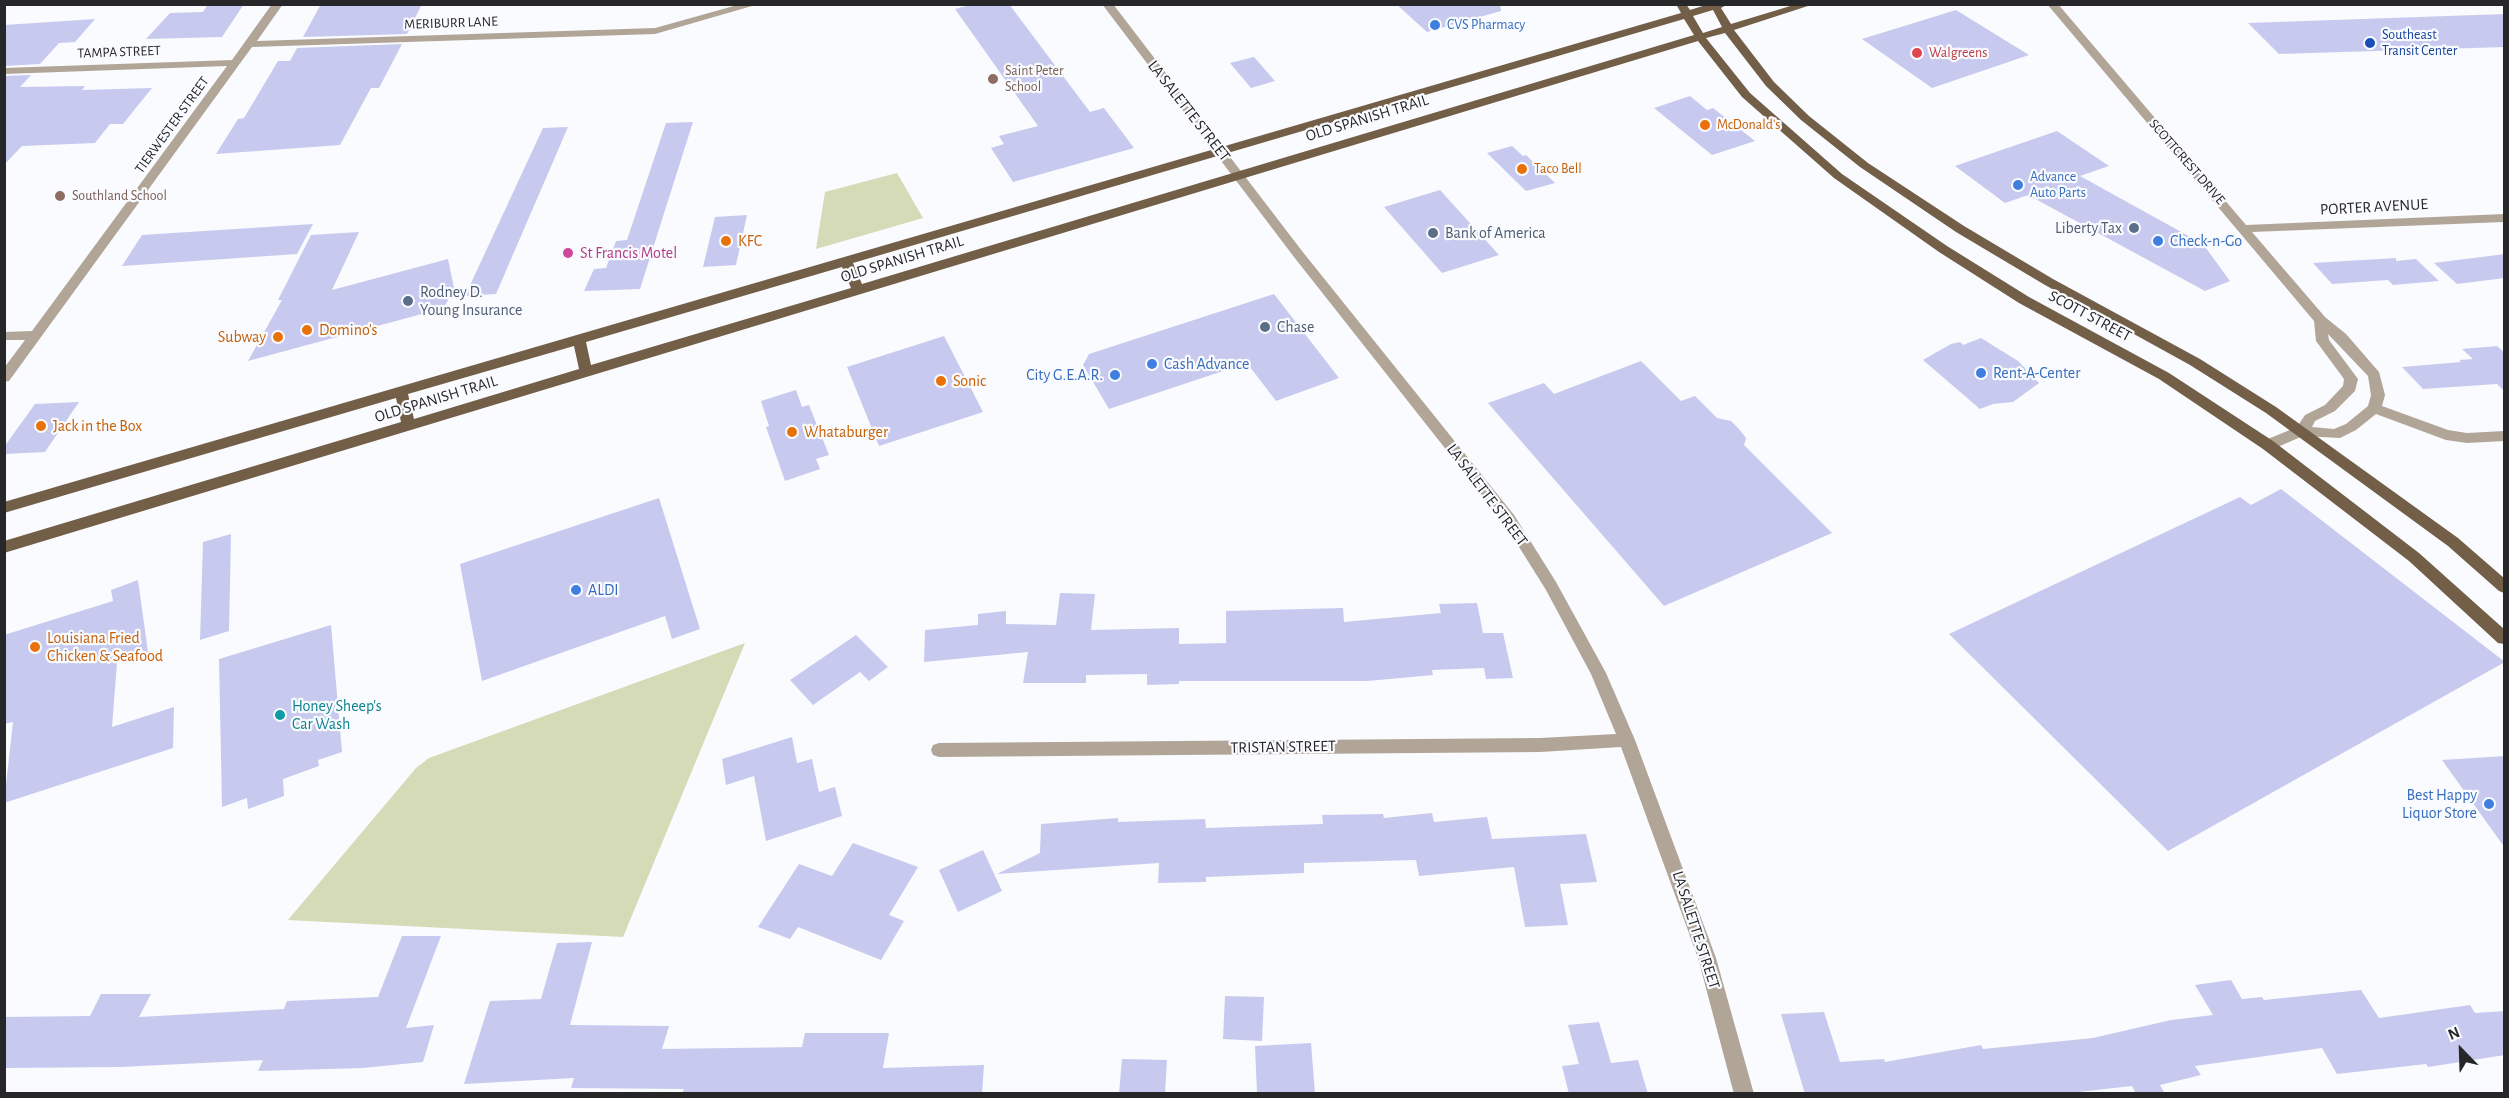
<!DOCTYPE html>
<style>
body{margin:0}
#map{position:relative;width:2509px;height:1098px;overflow:hidden;background:#fafbfe;font-family:"Alegreya Sans",sans-serif}
canvas{display:block}
.frame{position:absolute;inset:0;border:6px solid #27272a;pointer-events:none}
.north{position:absolute;left:2431px;top:1020px;width:60px;height:60px;-webkit-text-stroke:4px #fafbfe;paint-order:stroke;rotate:337deg;font-size:16px;font-weight:700;line-height:24px;text-align:center;color:#27272a}
.north::after{content:'';display:block;margin:auto;width:21px;height:27px;background:#27272a;clip-path:polygon(50% 0,100% 100%,50% 72%,0 100%)}
</style>
<div id="map">
<canvas width="2509" height="1098"></canvas>
<div class="frame"></div>
<div class="north">N</div>
</div>
<script>
const g = document.querySelector('canvas').getContext('2d');
g.lineJoin = 'round';
function fill(path, color) {
  g.fillStyle = color;
  g.fill(path, 'evenodd');
}
function toPath(rows) {
  const path = new Path2D();
  for (const r of rows) {
    path.moveTo(r[0], r[1]);
    for (let i = 2; i < r.length; i += 2) path.lineTo(r[i], r[i + 1]);
  }
  return path;
}
function trace(path, color, width, dash) {
  g.strokeStyle = color;
  g.lineWidth = width;
  g.lineCap = dash ? 'butt' : 'round';
  g.setLineDash(dash || []);
  g.stroke(path);
}
function label(font, color, halo, rows, align = 'center') {
  g.font = font + ' "Alegreya Sans",sans-serif';
  g.lineWidth = 4.5;
  g.setLineDash([]);
  g.textBaseline = 'middle';
  g.strokeStyle = halo;
  g.fillStyle = color;
  for (const [text, x, y, turn = 0] of rows) {
    g.save();
    g.translate(x, y);
    g.rotate((+turn || 0) * Math.PI / 180);
    g.textAlign = isNaN(turn) ? turn : align;
    if (halo) g.strokeText(text, 0, 0);
    g.fillText(text, 0, 0);
    g.restore();
  }
}
fill(toPath([
 [897,173,923,218,816,249,825,192],
 [745,643,623,937,288,920,416,768,429,758]
]), '#d5dab7');
fill(toPath([
 [208,4,244,4,222,37,146,39,170,13,203,12],
 [321,4,422,4,407,34,303,37],
 [974,4,1009,4,1090,112,1104,108,1134,148,1013,182,991,148,1004,144,999,136,1038,126,955,9],
 [1396,4,1500,4,1501,11,1427,32],
 [1956,10,2029,55,1932,88,1862,39],
 [2505,14,2505,47,2279,54,2248,23],
 [95,19,75,42,59,43,40,64,4,66,4,25],
 [402,44,379,88,371,88,340,145,216,154,238,119,244,118,278,61,290,61,297,48],
 [1254,57,1275,81,1251,88,1230,63],
 [31,75,20,87,85,86,82,90,152,88,123,124,110,124,95,143,22,146,4,165,4,76],
 [1690,96,1707,110,1713,108,1755,141,1712,155,1654,108],
 [693,122,640,289,584,291,594,269,606,268,616,241,627,240,666,123],
 [568,127,496,294,465,296,543,128],
 [2057,131,2109,166,2080,176,2203,244,2230,281,2205,291,2028,195,2005,203,1955,166],
 [1512,146,1523,156,1526,155,1555,183,1526,191,1487,153],
 [1440,190,1499,255,1442,273,1384,207],
 [747,215,736,265,703,267,715,217],
 [313,224,297,254,122,266,142,235],
 [359,232,332,290,448,259,454,288,444,308,248,361,282,300,278,300,311,235],
 [2505,254,2505,278,2457,284,2434,263],
 [2396,258,2396,261,2416,259,2439,281,2393,285,2388,280,2332,284,2313,263],
 [1274,294,1339,378,1276,401,1247,363,1109,409,1083,365,1089,354],
 [944,336,983,412,879,446,847,367],
 [1981,338,2018,361,2039,383,2013,402,1993,404,1980,409,1923,360,1951,344,1960,342,1963,345],
 [2497,346,2505,353,2505,392,2497,384,2423,389,2402,367,2461,362,2459,360,2473,359,2462,349],
 [1641,361,1681,401,1695,396,1717,418,1731,421,1739,429,1746,438,1744,445,1832,533,1664,606,1488,403,1544,383,1554,394],
 [796,390,802,407,809,405,829,455,816,459,820,469,785,481,766,427,769,426,761,401],
 [79,402,45,452,4,454,4,447,35,404],
 [2281,489,2505,662,2168,851,1949,634,2240,497,2251,505],
 [659,498,700,629,672,639,665,616,482,681,460,564],
 [231,534,229,631,200,640,203,542],
 [138,580,148,652,117,663,112,727,174,707,173,748,4,803,13,722,4,724,4,635,113,601,111,590],
 [1060,593,1095,594,1091,630,1179,628,1179,644,1226,643,1226,611,1343,608,1344,622,1441,613,1439,604,1477,603,1483,633,1503,633,1513,678,1486,679,1484,668,1432,670,1433,675,1368,681,1179,681,1179,684,1147,685,1147,674,1086,675,1086,683,1023,683,1028,652,924,662,925,630,978,625,978,614,1006,611,1006,624,1056,625],
 [331,625,342,752,318,760,319,766,283,779,284,796,248,809,247,798,222,807,219,659],
 [856,635,888,667,869,681,860,672,813,705,790,680],
 [792,737,797,763,812,759,819,792,835,787,842,816,766,841,754,776,726,785,722,759],
 [2505,756,2505,848,2442,760],
 [1432,813,1434,822,1487,817,1492,839,1586,834,1597,882,1560,884,1568,925,1525,927,1514,867,1419,876,1416,860,1304,863,1304,873,1206,877,1206,882,1158,883,1159,863,997,874,1040,853,1041,824,1118,818,1118,822,1205,819,1206,828,1323,824,1322,815,1383,814,1384,818],
 [853,843,918,867,889,915,904,921,881,960,798,927,790,939,758,927,799,864,832,876],
 [983,850,1002,891,958,912,939,870],
 [402,936,441,936,406,1028,434,1025,423,1062,363,1068,258,1071,263,1060,121,1067,4,1068,4,1017,90,1016,101,994,151,994,139,1017,284,1009,287,1001,378,997],
 [592,942,570,1025,669,1026,662,1049,802,1047,805,1033,889,1033,883,1068,984,1065,982,1094,682,1094,684,1089,571,1088,574,1078,464,1084,490,1001,541,999,557,943],
 [2231,980,2242,999,2262,997,2264,1000,2361,990,2379,1018,2470,1005,2475,1013,2505,1011,2505,1055,2428,1067,2426,1064,2337,1074,2322,1048,2195,1066,2201,1075,2160,1085,2165,1094,2136,1094,2132,1086,2060,1094,1805,1094,1781,1014,1824,1012,1840,1062,1884,1059,1885,1062,1981,1045,1983,1049,2093,1038,2171,1020,2213,1015,2195,985],
 [1225,996,1264,997,1262,1041,1223,1039],
 [1599,1022,1611,1063,1638,1060,1648,1094,1569,1094,1562,1066,1579,1064,1568,1025],
 [1311,1043,1315,1094,1257,1094,1255,1046],
 [1122,1059,1167,1060,1165,1094,1119,1094]
]), '#c7caee');
fill(toPath([
 [272,4,283,4,257,41,655,28,741,4,759,4,655,34,252,47,9,381,4,382,4,368,25,340,4,340,4,332,32,331,227,66,4,74,4,68,232,60,272,4],
 [1102,4,1113,4,1302,251,1514,515,1556,582,1606,673,1635,740,1716,958,1754,1094,1734,1094,1698,958,1621,747,1540,752,939,757,933,755,931,750,933,745,939,743,1540,738,1616,734,1591,674,1546,590,1504,523,1294,257,1102,4],
 [2047,4,2058,4,2246,225,2504,214,2504,222,2252,232,2325,317,2346,334,2379,372,2385,395,2382,406,2448,430,2467,433,2504,431,2504,441,2467,443,2446,440,2376,414,2356,430,2340,438,2303,436,2273,449,2263,449,2261,445,2263,441,2297,427,2305,415,2325,405,2343,386,2344,379,2316,341,2314,321,2047,4],
 [2328,334,2368,376,2371,395,2368,406,2346,424,2334,429,2312,427,2315,421,2335,411,2355,391,2358,379,2329,340,2328,334]
]), '#b1a598');
fill(toPath([
 [1676,4,1686,4,1690,10,1709,4,1728,4,1721,8,1731,24,1797,4,1814,4,1734,30,1774,82,1809,116,1868,163,1964,226,2053,279,2200,359,2276,407,2458,538,2504,578,2504,593,2499,591,2448,546,2266,413,2190,365,2045,285,1956,232,1860,167,1801,120,1766,86,1725,33,1706,38,1750,93,1842,174,1947,246,2029,297,2169,373,2273,441,2419,553,2504,629,2504,644,2498,643,2409,561,2263,449,2159,379,2019,303,1939,252,1834,178,1742,97,1698,41,4,553,4,541,401,422,396,398,4,513,4,502,1681,13,1676,4],
 [1713,10,1722,27,1703,33,1693,16,1713,10],
 [1684,19,1694,35,862,284,853,263,1684,19],
 [842,267,851,288,591,365,586,342,842,267],
 [574,346,579,369,414,419,408,394,574,346]
]), '#735f48');
for (const [x, y, r, color] of [
 [1435,25,6,"#3f7fe0"],
 [2370,43,6,"#1a4fb4"],
 [1917,53,6,"#e0444e"],
 [993,79,6,"#8d6e63"],
 [1705,125,6,"#e8710a"],
 [1522,169,6,"#e8710a"],
 [2018,185,6,"#3f7fe0"],
 [60,196,6,"#8d6e63"],
 [2134,228,6,"#5c6f8a"],
 [1433,233,6,"#5c6f8a"],
 [726,241,6,"#e8710a"],
 [2158,241,6,"#3f7fe0"],
 [568,253,6,"#d1479c"],
 [408,301,6,"#5c6f8a"],
 [1265,327,6,"#5c6f8a"],
 [307,330,6,"#e8710a"],
 [278,337,6,"#e8710a"],
 [1152,364,6,"#3f7fe0"],
 [1981,373,6,"#3f7fe0"],
 [1115,375,6,"#3f7fe0"],
 [941,381,6,"#e8710a"],
 [41,426,6,"#e8710a"],
 [792,432,6,"#e8710a"],
 [576,590,6,"#3f7fe0"],
 [35,647,6,"#e8710a"],
 [280,715,6,"#0f9aa8"],
 [2489,804,6,"#3f7fe0"]
]) {
  const dot = new Path2D();
  dot.arc(x, y, r, 0, 2 * Math.PI);
  g.fillStyle = color;
  g.fill(dot);
  trace(dot, '#fafbfe', 2);
}
label('14px', '#27272a', '#fafbfe', [
 ["MERIBURR LANE",451,23,-2],
 ["TAMPA STREET",119,52,-2],
 ["TIERWESTER STREET",172,125,-54],
 ["SCOTTCREST DRIVE",2187,162,49]
]);
label('14px', '#366cbe', '#fafbfe', [
 ["CVS Pharmacy",1447,25],
 ["Advance",2030,177],
 ["Auto Parts",2030,193]
], 'left');
label('14px', '#164399', '#fafbfe', [
 ["Southeast",2382,35],
 ["Transit Center",2382,51]
], 'left');
label('14px', '#be3a42', '#fafbfe', [
 ["Walgreens",1929,53]
], 'left');
label('14px', '#785e54', '#fafbfe', [
 ["Saint Peter",1005,71],
 ["School",1005,87],
 ["Southland School",72,196]
], 'left');
label('14px', '#c56008', '#fafbfe', [
 ["McDonald's",1717,125],
 ["Taco Bell",1534,169]
], 'left');
label('16px', '#27272a', '#fafbfe', [
 ["LA SALETTE STREET",1189,111,52],
 ["OLD SPANISH TRAIL",1367,118,-17],
 ["PORTER AVENUE",2374,207,-3],
 ["OLD SPANISH TRAIL",902,259,-17],
 ["SCOTT STREET",2090,316,28],
 ["OLD SPANISH TRAIL",436,399,-17],
 ["LA SALETTE STREET",1487,495,53],
 ["TRISTAN STREET",1283,747,-1],
 ["LA SALETTE STREET",1696,930,72]
]);
label('16px', '#4e5e75', '#fafbfe', [
 ["Liberty Tax",2122,228,"right"],
 ["Bank of America",1445,233],
 ["Rodney D.",420,292],
 ["Young Insurance",420,310],
 ["Chase",1277,327]
], 'left');
label('16px', '#c56008', '#fafbfe', [
 ["KFC",738,241],
 ["Domino's",319,330],
 ["Subway",266,337,"right"],
 ["Sonic",953,381],
 ["Jack in the Box",53,426],
 ["Whataburger",804,432],
 ["Louisiana Fried",47,638],
 ["Chicken & Seafood",47,656]
], 'left');
label('16px', '#366cbe', '#fafbfe', [
 ["Check-n-Go",2170,241],
 ["Cash Advance",1164,364],
 ["Rent-A-Center",1993,373],
 ["City G.E.A.R.",1103,375,"right"],
 ["ALDI",588,590],
 ["Best Happy",2477,795,"right"],
 ["Liquor Store",2477,813,"right"]
], 'left');
label('16px', '#b23c85', '#fafbfe', [
 ["St Francis Motel",580,253]
], 'left');
label('16px', '#0d838f', '#fafbfe', [
 ["Honey Sheep's",292,706],
 ["Car Wash",292,724]
], 'left');
</script>
